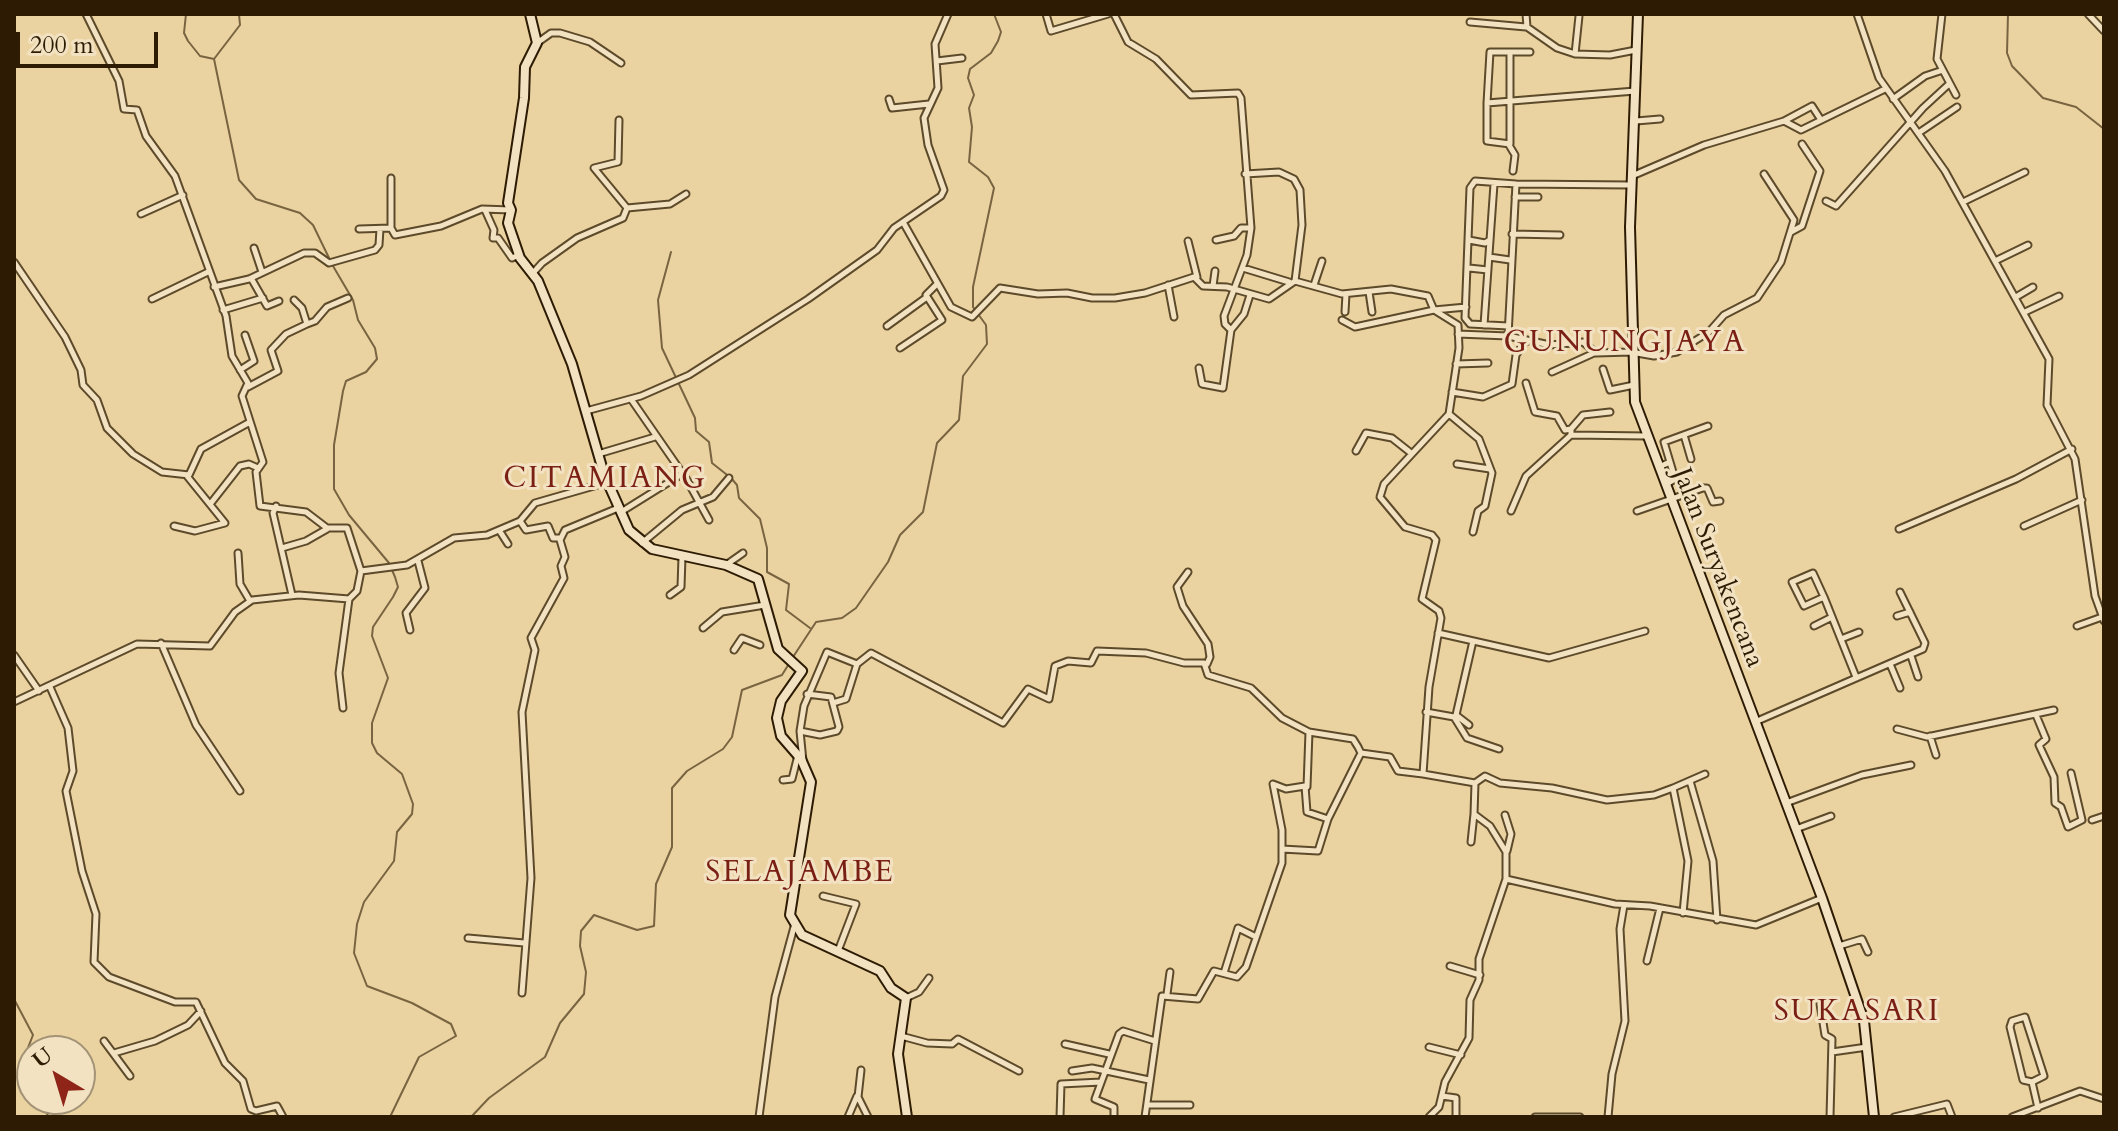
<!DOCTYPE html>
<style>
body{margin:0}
#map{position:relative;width:2118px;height:1131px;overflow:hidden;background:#ebd2a1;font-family:Cardo,serif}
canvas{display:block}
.frame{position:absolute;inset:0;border:16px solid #2d1c03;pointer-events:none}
.north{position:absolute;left:16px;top:1035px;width:80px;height:80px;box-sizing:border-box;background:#f2e2c2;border:2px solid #a39376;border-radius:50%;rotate:322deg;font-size:22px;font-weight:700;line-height:32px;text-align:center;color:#2d1c03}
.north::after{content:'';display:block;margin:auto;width:28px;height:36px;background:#8f2418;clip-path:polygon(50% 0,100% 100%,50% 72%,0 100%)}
.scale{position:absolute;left:16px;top:32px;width:142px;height:36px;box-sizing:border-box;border:4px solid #2d1c03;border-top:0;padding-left:10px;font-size:24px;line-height:28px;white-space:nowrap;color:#2d1c03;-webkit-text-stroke:6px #f2e2c2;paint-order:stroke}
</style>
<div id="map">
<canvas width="2118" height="1131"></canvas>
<div class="frame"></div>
<div class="north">U</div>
<div class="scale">200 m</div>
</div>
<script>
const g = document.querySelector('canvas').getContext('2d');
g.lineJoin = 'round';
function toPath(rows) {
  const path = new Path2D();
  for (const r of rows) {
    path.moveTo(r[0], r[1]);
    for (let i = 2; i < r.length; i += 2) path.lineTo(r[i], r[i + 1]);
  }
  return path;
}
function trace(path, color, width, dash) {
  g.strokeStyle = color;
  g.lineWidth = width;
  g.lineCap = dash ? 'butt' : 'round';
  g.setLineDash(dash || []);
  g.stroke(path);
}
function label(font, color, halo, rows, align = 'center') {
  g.font = font + ' Cardo,serif';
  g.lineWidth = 6;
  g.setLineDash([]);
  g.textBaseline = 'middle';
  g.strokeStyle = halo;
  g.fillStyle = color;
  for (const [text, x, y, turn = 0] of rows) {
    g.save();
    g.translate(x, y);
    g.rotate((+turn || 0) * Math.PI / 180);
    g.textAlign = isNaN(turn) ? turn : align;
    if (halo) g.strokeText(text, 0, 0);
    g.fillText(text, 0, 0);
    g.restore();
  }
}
trace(toPath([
 [186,14,184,33,188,41,200,56,214,59],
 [239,14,240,25,214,59,239,180,256,199,300,213,313,225,330,260],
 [2008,14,2007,53,2012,66,2043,98,2076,107,2104,129],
 [671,252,658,300,662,348,695,418,696,431,709,442,712,463,731,478,737,485,739,498,760,519,767,548,767,572,789,584,786,610,810,628],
 [333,266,353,300,358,320,375,348,377,359,366,372,346,381,343,391,334,445,334,489,349,515,389,563,395,577,398,587,393,597,373,627,372,636,388,678,372,723,372,743,377,753,402,774,413,804,412,814,397,832,394,861,364,902,357,924,354,953,367,986,412,1003,451,1024,456,1036,419,1057,390,1117],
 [793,657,816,622,842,618,856,608,888,562,900,535,923,512,937,443,959,420,963,376,987,344,986,325,973,307,973,287,994,188,988,177,969,162,972,127,969,108,974,95,968,78,970,69,991,53,998,41,1001,32,994,14],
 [14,999,33,1035,22,1063,20,1077,32,1088],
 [38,1099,49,1117],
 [471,1117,489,1098,545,1057,560,1023,584,994,586,972,580,946,581,931,594,915,637,930,654,926,656,884,672,847,672,788,687,771,723,749,732,737,742,690,782,675,790,662]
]), '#786441', 2);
const street = toPath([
 [86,14,119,81,124,109,137,110,146,136,175,176,226,316,232,356,248,383,242,396,263,462,256,472,260,506,306,512,327,528,347,528,361,571],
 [1046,14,1051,31,1108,14],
 [1114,14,1128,42,1156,59,1191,95,1238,93,1241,98,1251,228,1247,255,1224,316,1225,324,1231,330],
 [1526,14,1527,27,1557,48,1575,54],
 [1857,14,1879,78,1945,171,2049,359,2047,405,2075,459,2095,596,2104,621],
 [1942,14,1937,59,1956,95],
 [2088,14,2104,31],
 [1579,16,1575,54,1610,55,1636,50],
 [1470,22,1526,27],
 [537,43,551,33,560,33,590,42,621,63],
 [1530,52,1490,52,1487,103,1635,91],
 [937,61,962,58],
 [889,99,892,108,929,104],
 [1893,99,1925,76,1940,71],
 [1487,103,1487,141,1510,144,1510,54],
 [619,120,618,162,594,168,627,208],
 [1636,121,1660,119],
 [1784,121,1812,106,1821,120],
 [1920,132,1957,107],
 [1509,145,1515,155,1513,171],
 [1245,174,1279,172,1294,179,1300,190,1302,225,1295,281],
 [1632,176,1704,145,1784,121,1801,130,1885,89],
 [391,178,391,228],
 [1516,184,1630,185],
 [1515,197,1538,197],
 [1826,201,1836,206,1923,108,1949,84],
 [1963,202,2025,172],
 [485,210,494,230,493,238,498,238,512,258,519,255],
 [141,214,183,195],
 [903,222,951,307,972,317,1000,288,1038,294,1067,293,1092,298,1115,298,1145,293,1194,277,1203,286,1227,287,1269,299,1295,281,1342,294,1391,289,1428,296,1434,310,1458,325,1459,348,1449,414,1384,484,1380,497,1405,527,1432,535,1436,540,1422,599,1439,611,1441,618,1429,687,1423,774,1475,783,1474,814,1490,826,1506,852,1506,879,1615,904,1650,906,1756,925,1822,898],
 [359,229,391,228,395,235,441,226,482,209,511,210],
 [1791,232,1802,226,1820,171,1802,144],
 [1512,234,1560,235],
 [1216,240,1234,236,1241,228,1251,228],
 [1469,240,1485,243,1490,240],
 [1188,241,1197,277],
 [254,248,262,272],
 [1489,257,1510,260],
 [1995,261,2028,245],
 [14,262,65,337,81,370,83,385,97,400,107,428,133,454,162,472,189,475,201,449,250,422],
 [1243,268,1289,282],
 [1469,268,1488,270],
 [533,273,542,263,577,238,623,218,627,208,670,204,686,194],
 [251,278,267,306,279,301],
 [1168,285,1174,317],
 [1314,285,1322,261],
 [1213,286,1215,271],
 [214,287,249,279,304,253,315,253,329,263,375,250,379,245,380,229],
 [1369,292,1372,312],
 [2016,297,2033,287],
 [152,299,208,272],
 [294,300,302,308,307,324,315,321,327,307,348,298],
 [223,310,263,298],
 [1345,312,1346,294],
 [2025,312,2059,296],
 [1342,320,1355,327,1434,310,1466,307],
 [1484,325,1494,184],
 [887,326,927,297],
 [1458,334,1508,336,1550,345,1583,342,1596,353,1631,352,1654,356,1677,352,1709,332,1724,315,1757,298,1781,262,1794,220,1764,174],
 [1508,336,1516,184,1475,181,1470,188,1465,318,1470,324,1508,326],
 [900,348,942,320,926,295,937,284],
 [1456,364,1488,363],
 [1199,368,1202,384,1223,388,1231,330,1244,314,1250,295],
 [1603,369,1610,390,1634,385],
 [240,370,254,361,245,335],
 [1552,372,1594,353],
 [1526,383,1535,412,1557,416,1565,430,1571,429,1571,435],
 [248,387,278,371,271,350,286,334,307,324],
 [1452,392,1483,397,1512,384,1516,355,1526,340],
 [631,399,687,480,709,520],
 [586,411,641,396,689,375,808,299,877,250,894,228,941,196,944,190,928,145,924,118,938,88,935,44,948,14],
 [1449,414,1479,439,1492,473,1485,506,1478,511,1473,532],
 [1571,429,1583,415,1610,412],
 [1684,435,1691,459],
 [1356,451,1366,433,1392,438,1411,453],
 [598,454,655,437],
 [1457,464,1490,469],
 [1659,467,1670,462,1664,442,1708,426],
 [1667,484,1675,479,1670,462],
 [211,503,240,466,249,464,258,468],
 [276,506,273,513,292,595],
 [1511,511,1526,476,1571,435,1647,436],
 [1637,511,1703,488,1707,488,1713,502,1720,501],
 [621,512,682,474],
 [520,521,526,530,548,526,553,538,561,538],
 [174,526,195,531,225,523,187,476],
 [2024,526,2082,500],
 [1899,529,2016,479,2072,449],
 [499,530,508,544],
 [642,543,682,510,713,497,729,478],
 [282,548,306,541,327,529],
 [238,553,240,584,250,601],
 [726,565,743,553],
 [1188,572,1177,587,1183,606,1208,644,1210,657,1207,664],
 [670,595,681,587,682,557],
 [1824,597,1804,606,1792,582,1813,573,1824,597,1856,677],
 [1897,616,1910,612],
 [1814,626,1832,617],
 [2077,626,2102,617],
 [703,628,722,612,765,605],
 [410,630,406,613,425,588,418,561],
 [1438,633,1549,658,1645,631],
 [1841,639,1859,632],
 [161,643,196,725,240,791],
 [734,650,742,638,760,645],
 [14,655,39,691],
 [1911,656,1918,677],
 [1890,664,1900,688],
 [50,687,68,728,73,771,66,791,82,871,96,914,94,962,109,977,175,1002,196,1002,225,1063,243,1081,251,1109,256,1111,277,1106,283,1117],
 [14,702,137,644,210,646,235,612,252,600,299,595,349,599,357,591,361,571,407,565,454,538,487,535,520,521,535,503,608,482],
 [833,703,846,699,857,664],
 [343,708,339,673,349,599],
 [1426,712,1454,717,1467,738,1499,749],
 [2036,715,2046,739,2039,745,2054,777,2055,803,2061,807,2068,827,2082,820,2071,773],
 [1755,722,1923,649,1925,643,1900,592],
 [1469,725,1456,715,1473,641],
 [1897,729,1927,737,2054,710],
 [800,731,820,735,837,731,839,727,831,697,807,694],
 [1930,736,1936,755],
 [1361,753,1390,757,1398,771,1423,774],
 [803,761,800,731,804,706,827,652,857,664,871,653,1003,723,1028,689,1049,699,1055,666,1068,661,1091,663,1097,651,1146,653,1184,663,1204,663,1208,675,1251,688,1282,718,1309,732,1353,739,1358,747,1361,753,1328,819,1318,851,1282,849],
 [783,780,792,779,798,755],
 [1690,781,1713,861,1717,920],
 [1475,783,1485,776,1500,783,1552,788,1607,800,1654,795,1673,788],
 [1307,787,1309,732],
 [1786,803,1862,775,1911,765],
 [1505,815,1511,834,1507,851],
 [2092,820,2104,816],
 [1796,829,1831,816],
 [1471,842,1474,814],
 [823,896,856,904,838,951],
 [1683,913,1688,861,1673,788,1705,774],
 [468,938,524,943],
 [1839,946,1862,939,1868,952],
 [1647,961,1660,908],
 [1450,966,1480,975],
 [1224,973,1238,928,1256,937],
 [522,993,531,878,522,712,535,650,531,638,564,578,561,566,565,557,560,540,565,530,618,508],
 [1167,994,1170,972],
 [906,998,919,992,929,978],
 [1820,1004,1825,1035,1832,1039,1830,1117],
 [901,1036,927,1043,952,1044,958,1039,1019,1071],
 [104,1041,130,1076],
 [1065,1044,1109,1054],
 [1429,1047,1461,1055],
 [1832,1052,1867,1047],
 [114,1053,155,1041,188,1025,201,1011],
 [861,1070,858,1097,868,1117],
 [1072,1071,1092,1068,1149,1080],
 [2032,1082,2044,1076,2025,1017,2012,1021,2010,1027,2023,1080,2032,1082,2038,1108],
 [1442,1096,1456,1098,1456,1117],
 [1148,1105,1190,1105],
 [759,1117,775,997,794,927],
 [848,1117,857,1096],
 [1060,1117,1061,1084,1101,1082],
 [1114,1117,1114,1107,1095,1099,1119,1034,1123,1031,1155,1041],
 [1145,1117,1162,996,1198,999,1214,971,1237,977,1246,967,1282,863,1282,830,1273,784,1286,789,1305,786,1307,812,1328,819],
 [1429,1117,1439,1107,1445,1082,1469,1038,1470,1000,1479,980,1479,959,1506,879],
 [1535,1117,1580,1117],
 [1608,1117,1612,1074,1625,1021,1620,929,1624,905],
 [1894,1117,1947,1104,1952,1117],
 [2012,1117,2080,1091,2104,1099]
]);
const secondary = toPath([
 [530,14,537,43,525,67,524,98,508,203,511,210,508,223,520,258,538,281,572,364,604,474,629,530,652,549,726,565,758,579,778,649,802,671,781,701,777,718,781,736,801,759,811,782,790,915,802,935,880,971,891,988,906,998,898,1054,907,1117],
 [1638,14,1630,227,1635,402,1822,898,1864,1021,1874,1117]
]);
trace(street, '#5c4a2a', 9);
trace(secondary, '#2d1c03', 12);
trace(street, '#f2e2c2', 5);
trace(secondary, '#f2e2c2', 8);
label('26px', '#2d1c03', '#f2e2c2', [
 ["Jalan Suryakencana",1717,568,69]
]);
g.letterSpacing = '2px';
label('30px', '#7a1f14', '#f2e2c2', [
 ["GUNUNGJAYA",1625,344],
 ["CITAMIANG",605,480],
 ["SELAJAMBE",800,874],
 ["SUKASARI",1857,1013]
]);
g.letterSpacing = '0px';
</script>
